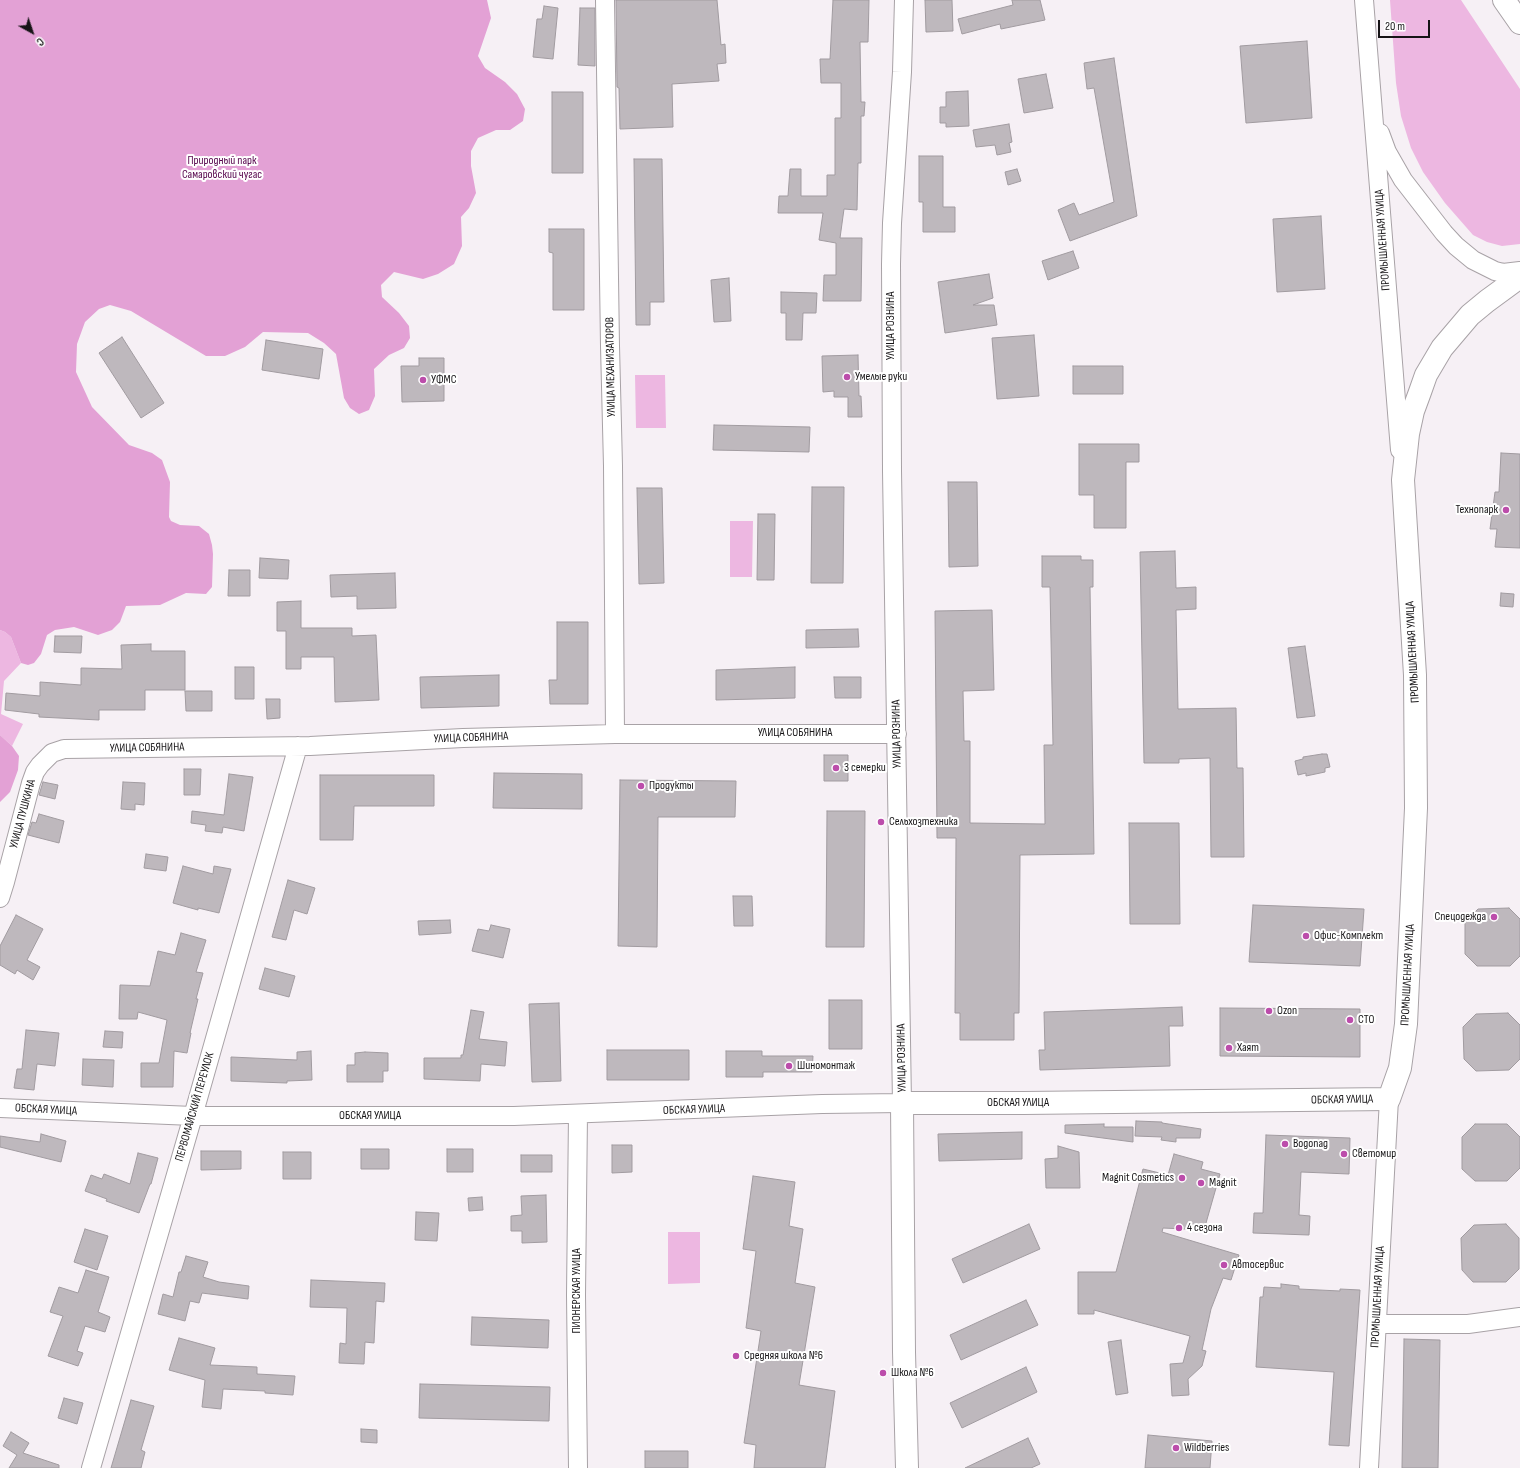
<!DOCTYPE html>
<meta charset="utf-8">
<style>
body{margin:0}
#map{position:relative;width:1520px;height:1468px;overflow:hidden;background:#f6f0f5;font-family:"Sofia Sans Condensed",sans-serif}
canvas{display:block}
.north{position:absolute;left:12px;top:12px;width:40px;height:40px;-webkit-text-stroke:3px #fff;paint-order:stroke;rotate:140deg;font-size:11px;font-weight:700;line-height:16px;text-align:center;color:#161416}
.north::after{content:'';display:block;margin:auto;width:14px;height:18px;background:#161416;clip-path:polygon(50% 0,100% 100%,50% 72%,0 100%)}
.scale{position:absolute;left:1378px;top:20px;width:52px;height:18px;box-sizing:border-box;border:2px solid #161416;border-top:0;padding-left:5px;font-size:12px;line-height:14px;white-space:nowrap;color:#161416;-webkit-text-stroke:3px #fff;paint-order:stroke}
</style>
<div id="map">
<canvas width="1520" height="1468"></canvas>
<div class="north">С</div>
<div class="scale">20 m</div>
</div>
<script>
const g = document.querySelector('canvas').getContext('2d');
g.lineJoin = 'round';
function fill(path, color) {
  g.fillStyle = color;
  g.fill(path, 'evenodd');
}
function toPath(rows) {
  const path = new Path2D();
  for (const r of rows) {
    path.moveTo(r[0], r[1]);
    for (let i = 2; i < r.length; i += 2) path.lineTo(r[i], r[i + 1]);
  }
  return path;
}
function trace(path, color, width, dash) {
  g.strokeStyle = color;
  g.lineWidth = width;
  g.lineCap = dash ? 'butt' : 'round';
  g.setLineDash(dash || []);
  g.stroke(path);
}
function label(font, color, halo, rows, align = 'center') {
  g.font = font + ' "Sofia Sans Condensed",sans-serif';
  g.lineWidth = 4;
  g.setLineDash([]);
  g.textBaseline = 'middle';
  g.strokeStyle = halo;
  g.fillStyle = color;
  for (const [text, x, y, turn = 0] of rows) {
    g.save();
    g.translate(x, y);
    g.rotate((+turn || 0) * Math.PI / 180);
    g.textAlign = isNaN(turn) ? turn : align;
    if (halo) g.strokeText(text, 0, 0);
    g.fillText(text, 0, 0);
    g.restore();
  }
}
fill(toPath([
 [1390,0,1461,0,1520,89,1520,244,1502,246,1487,242,1473,235,1445,203,1423,172,1411,148,1401,116,1396,83],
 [635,375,665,375,666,428,636,428],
 [730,521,753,521,752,577,730,577],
 [0,630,5,632,11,637,21,663,4,681,1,714,23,724,12,746,0,735],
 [668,1232,700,1232,700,1283,668,1284]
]), '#edb7e1');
fill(toPath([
 [0,0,487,0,491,18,478,56,485,68,505,82,517,94,525,109,523,121,510,130,496,130,478,138,471,151,471,166,476,193,469,208,461,217,462,246,454,264,438,274,423,279,394,272,381,285,382,297,399,313,409,326,410,338,404,348,389,355,374,369,375,396,369,410,359,414,350,408,344,398,336,354,324,343,308,333,263,332,245,347,225,356,206,356,131,311,110,305,99,309,85,322,77,344,76,372,92,407,129,445,152,453,162,460,170,482,169,517,171,521,180,525,199,526,209,534,212,545,213,554,212,587,206,594,186,593,160,605,126,606,120,622,112,630,98,635,74,627,55,630,47,635,41,654,34,663,28,665,21,663,11,637,5,632,0,630],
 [0,735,12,746,19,756,18,770,10,792,0,802]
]), '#e3a1d5');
const building = toPath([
 [616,0,717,0,721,45,725,44,726,63,717,64,719,81,672,84,673,127,620,129,619,88,617,87,616,0],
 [833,0,869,0,868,42,860,42,861,102,865,102,864,116,861,116,861,163,858,163,857,210,844,209,840,238,862,238,861,301,823,301,824,275,836,275,836,243,819,240,823,213,778,213,779,196,788,196,790,169,801,169,801,196,827,196,827,175,835,175,835,118,841,118,841,83,821,83,820,59,830,59,833,0],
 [925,0,952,0,953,31,926,32,925,0],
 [1012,0,1040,0,1045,20,1001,29,1000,24,962,34,958,19,1013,5,1012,0],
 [544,6,558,8,553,59,533,57,537,19,542,19,544,6],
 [580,8,595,8,595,66,578,65,580,8],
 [1307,41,1312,118,1246,123,1240,46,1307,41],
 [1114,58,1137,216,1070,241,1058,210,1074,203,1079,215,1114,202,1094,88,1087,89,1084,63,1114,58],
 [1046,74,1053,108,1024,113,1018,79,1046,74],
 [968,91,969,126,946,127,946,123,940,123,940,107,946,107,946,92,968,91],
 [552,92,583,92,583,173,552,173,552,92],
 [1009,124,1012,142,1009,143,1011,152,997,155,995,145,976,147,973,130,1009,124],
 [919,156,943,156,943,207,955,207,955,232,923,232,923,202,919,202,919,156],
 [634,159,662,159,664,302,650,302,650,325,636,325,634,159],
 [1017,169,1021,181,1008,185,1005,172,1017,169],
 [1321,216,1325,289,1277,292,1273,219,1321,216],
 [549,229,584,229,584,310,553,310,553,253,549,252,549,229],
 [1073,251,1079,268,1048,280,1042,261,1073,251],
 [989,274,993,298,973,305,994,305,997,325,945,333,938,282,989,274],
 [729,278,731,321,714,322,711,280,729,278],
 [781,292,817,293,816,313,803,313,802,340,786,340,786,313,781,313,781,292],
 [1034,335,1039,396,997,399,992,338,1034,335],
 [122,337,164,403,141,418,99,353,122,337],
 [266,340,323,349,319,379,262,370,266,340],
 [858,355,859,396,861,396,862,417,848,417,848,397,834,397,834,391,823,392,822,356,858,355],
 [419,358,444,358,444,401,402,402,401,366,419,366,419,358],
 [1073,366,1123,366,1123,394,1073,394,1073,366],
 [714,425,810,427,809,452,713,450,714,425],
 [1079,444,1139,444,1139,462,1126,462,1126,528,1094,528,1094,495,1079,495,1079,444],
 [1501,453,1520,454,1520,548,1495,547,1497,529,1490,529,1495,492,1499,492,1501,453],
 [948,482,977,482,978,566,949,567,948,482],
 [812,487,844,487,843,583,811,583,812,487],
 [637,488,662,488,664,583,639,584,637,488],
 [758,514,775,514,774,580,757,580,758,514],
 [1175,551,1176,588,1196,587,1196,609,1176,610,1178,709,1236,708,1237,768,1243,768,1244,857,1211,857,1210,758,1179,759,1179,763,1144,763,1140,552,1175,551],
 [1042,556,1081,556,1081,560,1093,560,1093,587,1090,587,1094,854,1020,855,1019,1013,1014,1013,1014,1040,960,1040,960,1013,955,1013,956,838,937,838,935,611,992,610,994,690,963,691,964,741,970,741,970,823,1045,824,1044,745,1053,745,1050,587,1042,587,1042,556],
 [260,558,289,560,288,579,259,578,260,558],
 [229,570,250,570,250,596,228,596,229,570],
 [395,573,396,608,357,609,357,596,331,597,330,575,395,573],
 [1501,593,1514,594,1513,607,1500,606,1501,593],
 [301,601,301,628,352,628,352,636,376,635,379,700,335,702,334,657,301,657,301,669,286,669,286,631,277,631,277,602,301,601],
 [557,622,588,622,588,704,550,704,549,680,557,680,557,622],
 [858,629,859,647,806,648,806,630,858,629],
 [55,636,82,636,81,653,54,652,55,636],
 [151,644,151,651,185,651,185,690,145,690,145,710,99,710,99,720,39,717,39,714,5,710,6,693,40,696,40,682,81,685,81,668,122,669,121,645,151,644],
 [1305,646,1315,716,1297,718,1288,648,1305,646],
 [235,667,254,667,254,699,235,699,235,667],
 [795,667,795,698,716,700,716,670,795,667],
 [499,675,499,706,421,708,420,677,499,675],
 [834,677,861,677,861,698,835,698,834,677],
 [185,691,212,691,212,711,186,711,185,691],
 [266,699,280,699,280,718,267,719,266,699],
 [1322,754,1327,754,1330,767,1325,768,1325,772,1306,776,1306,773,1298,775,1295,761,1303,759,1303,757,1322,754],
 [824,755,848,755,848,781,824,781,824,755],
 [184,769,201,769,200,795,184,795,184,769],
 [494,773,582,774,582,809,493,808,494,773],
 [229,774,253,777,244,831,223,827,222,833,205,831,206,825,191,823,192,811,224,815,229,774],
 [320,775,434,775,434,806,354,806,353,840,320,840,320,775],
 [620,780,736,781,735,817,658,817,657,947,618,946,620,780],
 [43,782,58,785,55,799,39,795,43,782],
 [123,782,145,783,144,805,135,804,135,810,121,809,123,782],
 [827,811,865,811,864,947,826,947,827,811],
 [39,814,64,821,59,843,28,835,32,822,36,823,39,814],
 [1129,823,1179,823,1180,924,1130,924,1129,823],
 [146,854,168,857,166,871,144,868,146,854],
 [183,866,213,874,214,866,231,869,219,913,198,908,198,910,173,903,183,866],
 [288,880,315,888,307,914,294,910,286,940,272,937,288,880],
 [733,896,752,896,753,926,734,926,733,896],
 [1253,905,1364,909,1360,966,1249,962,1253,905],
 [1509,908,1520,919,1520,956,1510,966,1477,966,1465,954,1465,922,1478,909,1509,908],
 [16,915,43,929,27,960,40,967,33,980,17,970,15,974,0,965,0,946,16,915],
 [450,920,451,933,419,935,418,921,450,920],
 [491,925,510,929,503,958,472,951,478,929,489,931,491,925],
 [181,933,206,940,196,972,203,973,196,999,198,999,190,1033,191,1033,187,1053,174,1051,173,1087,141,1087,141,1063,159,1063,167,1020,138,1012,137,1019,119,1019,120,985,150,986,158,951,175,955,181,933],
 [265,968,295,976,289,997,259,989,265,968],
 [829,1000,862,1000,862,1049,829,1049,829,1000],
 [559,1003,561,1081,532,1082,529,1004,559,1003],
 [1182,1007,1183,1026,1169,1026,1170,1066,1040,1070,1039,1050,1045,1050,1044,1012,1182,1007],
 [1220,1008,1360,1009,1360,1057,1220,1056,1220,1008],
 [471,1010,484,1012,479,1039,507,1042,505,1066,481,1064,480,1081,424,1079,424,1058,461,1058,461,1055,463,1055,471,1010],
 [1508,1013,1520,1025,1520,1059,1509,1070,1476,1071,1464,1059,1463,1027,1476,1014,1508,1013],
 [26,1030,59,1033,55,1066,37,1064,34,1090,14,1088,17,1069,22,1069,26,1030],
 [105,1031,123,1032,122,1048,103,1047,105,1031],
 [607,1050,689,1050,689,1080,607,1080,607,1050],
 [311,1051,312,1080,287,1081,287,1083,231,1081,231,1057,297,1060,297,1052,311,1051],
 [726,1051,762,1051,762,1056,813,1056,812,1072,763,1072,763,1077,726,1077,726,1051],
 [365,1052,388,1053,388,1071,383,1071,383,1082,347,1082,347,1065,355,1065,355,1053,365,1052],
 [83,1059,114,1060,113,1087,82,1085,83,1059],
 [1136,1121,1162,1122,1162,1123,1201,1129,1200,1138,1176,1138,1176,1142,1161,1140,1162,1137,1135,1136,1136,1121],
 [1104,1124,1104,1127,1133,1127,1133,1142,1065,1133,1065,1125,1104,1124],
 [1475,1124,1507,1124,1520,1137,1520,1168,1507,1181,1475,1181,1462,1169,1462,1137,1475,1124],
 [1022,1132,1022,1159,939,1161,938,1134,1022,1132],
 [41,1134,66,1141,61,1162,0,1147,0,1136,40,1142,41,1134],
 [1266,1135,1350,1138,1349,1174,1301,1172,1299,1215,1310,1216,1309,1235,1253,1233,1254,1213,1263,1213,1266,1135],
 [612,1145,632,1145,632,1172,612,1173,612,1145],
 [1058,1146,1079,1152,1080,1188,1046,1188,1045,1159,1058,1158,1058,1146],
 [361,1149,389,1149,389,1169,361,1169,361,1149],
 [447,1149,473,1149,473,1172,447,1172,447,1149],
 [201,1151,241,1151,241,1169,201,1170,201,1151],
 [283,1152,311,1152,311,1179,283,1179,283,1152],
 [138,1153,158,1158,151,1184,150,1184,139,1213,106,1201,107,1199,85,1191,91,1175,102,1179,104,1174,130,1184,138,1153],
 [1174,1154,1203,1162,1201,1169,1220,1174,1204,1230,1163,1228,1162,1232,1239,1255,1231,1280,1223,1278,1211,1309,1202,1350,1206,1351,1202,1366,1188,1379,1189,1395,1172,1396,1170,1364,1183,1363,1190,1336,1094,1310,1094,1314,1078,1314,1078,1272,1116,1272,1143,1169,1168,1175,1174,1154],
 [521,1155,552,1155,552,1172,521,1172,521,1155],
 [753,1176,795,1182,789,1226,803,1229,795,1283,815,1287,799,1385,835,1391,825,1468,754,1468,756,1445,744,1443,761,1331,746,1328,756,1251,743,1249,753,1176],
 [546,1195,547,1242,522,1243,522,1231,511,1231,511,1216,522,1215,521,1196,546,1195],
 [482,1197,483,1210,469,1211,468,1198,482,1197],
 [416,1212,439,1213,437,1241,415,1240,416,1212],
 [1029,1224,1040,1249,963,1283,952,1259,1029,1224],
 [1506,1224,1519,1238,1519,1269,1506,1282,1473,1282,1462,1270,1461,1238,1474,1225,1506,1224],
 [85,1229,108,1236,97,1270,74,1262,85,1229],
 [186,1256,208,1262,203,1277,219,1282,249,1286,248,1299,202,1293,199,1303,190,1301,185,1321,158,1314,163,1294,173,1297,179,1272,181,1272,186,1256],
 [86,1270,109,1277,98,1312,110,1317,105,1332,85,1326,77,1351,83,1353,78,1366,48,1356,63,1316,50,1312,59,1287,78,1293,86,1270],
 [311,1280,385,1283,384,1302,376,1301,374,1343,365,1342,364,1364,339,1363,340,1343,346,1344,347,1308,310,1307,311,1280],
 [1281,1284,1299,1286,1299,1289,1340,1291,1340,1289,1360,1290,1349,1446,1329,1445,1334,1372,1256,1367,1260,1297,1263,1297,1264,1287,1281,1288,1281,1284],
 [1026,1300,1038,1325,961,1360,950,1335,1026,1300],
 [472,1317,549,1320,548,1348,471,1345,472,1317],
 [179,1338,215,1348,210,1365,257,1367,257,1374,295,1376,293,1395,265,1393,265,1391,223,1389,221,1409,202,1407,205,1380,169,1370,179,1338],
 [1404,1339,1440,1340,1438,1468,1402,1468,1404,1339],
 [1121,1340,1128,1393,1116,1395,1108,1342,1121,1340],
 [1026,1367,1037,1392,962,1428,950,1403,1026,1367],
 [420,1384,550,1387,549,1421,419,1418,420,1384],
 [64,1398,83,1403,77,1424,58,1418,64,1398],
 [131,1400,154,1406,141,1450,145,1452,141,1468,111,1468,131,1400],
 [361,1429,377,1430,377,1443,361,1442,361,1429],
 [11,1432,29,1443,23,1453,59,1465,59,1468,9,1468,17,1455,3,1446,11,1432],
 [1148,1435,1212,1441,1210,1468,1145,1468,1148,1435],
 [1028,1438,1040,1464,1031,1468,965,1468,1028,1438],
 [645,1451,688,1451,688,1468,645,1468,645,1451]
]);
fill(building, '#beb8bd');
trace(building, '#a19ba0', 1);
const minor = toPath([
 [605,0,610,346,613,466,615,734],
 [1364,0,1400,450],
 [1380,133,1387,152,1403,180,1444,233,1456,246,1473,260,1495,271,1503,273,1520,271],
 [0,898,5,882,31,783,35,772,40,765,52,753,64,749,310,746,463,738,615,734,897,734],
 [0,1108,193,1116,514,1116,822,1104,902,1103,892,471,891,264,892,223,902,72,904,0],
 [578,1114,576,1295,578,1468],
 [1377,1324,1468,1324,1520,1317],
 [91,1468,193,1116,298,746],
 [1369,1468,1389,1099]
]);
const major = toPath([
 [907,1468,904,1352,902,1103,1024,1103,1389,1099,1400,1068,1406,1024,1416,808,1415,675,1403,480,1408,434,1413,411,1420,392,1426,375,1442,348,1470,315,1487,301,1520,277]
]);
const highway = toPath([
 [1504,0,1520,23]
]);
trace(minor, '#a8a2a6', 20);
trace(major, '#a8a2a6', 24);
trace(highway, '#a8a2a6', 24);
trace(minor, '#fff', 18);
trace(major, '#fff', 22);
trace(highway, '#fff', 22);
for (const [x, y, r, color] of [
 [847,377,4,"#bc4dab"],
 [423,380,4,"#bc4dab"],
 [1506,510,4,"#bc4dab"],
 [836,768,4,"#bc4dab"],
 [641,786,4,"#bc4dab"],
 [881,822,4,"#bc4dab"],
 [1494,917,4,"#bc4dab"],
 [1306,936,4,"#bc4dab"],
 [1269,1011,4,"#bc4dab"],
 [1350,1020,4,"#bc4dab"],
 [1229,1048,4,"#bc4dab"],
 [789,1066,4,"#bc4dab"],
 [1285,1144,4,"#bc4dab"],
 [1344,1154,4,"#bc4dab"],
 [1182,1178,4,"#bc4dab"],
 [1201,1183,4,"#bc4dab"],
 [1179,1228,4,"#bc4dab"],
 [1224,1265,4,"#bc4dab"],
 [736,1356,4,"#bc4dab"],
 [883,1373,4,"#bc4dab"],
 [1176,1448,4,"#bc4dab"]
]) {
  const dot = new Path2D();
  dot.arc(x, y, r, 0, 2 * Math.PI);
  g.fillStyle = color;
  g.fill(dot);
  trace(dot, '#fff', 1.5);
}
label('12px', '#55034b', '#fff', [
 ["Природный парк",222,161],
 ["Самаровский чугас",222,175]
]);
label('12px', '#161416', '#fff', [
 ["ПРОМЫШЛЕННАЯ УЛИЦА",1383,240,-94],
 ["УЛИЦА РОЗНИНА",891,326,-90],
 ["УЛИЦА МЕХАНИЗАТОРОВ",611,367,-91],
 ["ПРОМЫШЛЕННАЯ УЛИЦА",1413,652,-93],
 ["УЛИЦА СОБЯНИНА",795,733],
 ["УЛИЦА РОЗНИНА",897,734,-91],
 ["УЛИЦА СОБЯНИНА",471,738,-2],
 ["УЛИЦА СОБЯНИНА",147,748,-1],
 ["УЛИЦА ПУШКИНА",23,814,-75],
 ["ПРОМЫШЛЕННАЯ УЛИЦА",1408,975,-87],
 ["УЛИЦА РОЗНИНА",902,1058,-91],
 ["ОБСКАЯ УЛИЦА",1342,1100,-1],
 ["ОБСКАЯ УЛИЦА",1018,1103],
 ["ПЕРВОМАЙСКИЙ ПЕРЕУЛОК",195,1107,-74],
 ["ОБСКАЯ УЛИЦА",46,1110,3],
 ["ОБСКАЯ УЛИЦА",694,1110,-2],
 ["ОБСКАЯ УЛИЦА",370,1116],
 ["ПИОНЕРСКАЯ УЛИЦА",577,1291,-90],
 ["ПРОМЫШЛЕННАЯ УЛИЦА",1378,1297,-87]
]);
label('12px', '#161416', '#fff', [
 ["Умелые руки",855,377],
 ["УФМС",431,380],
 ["Технопарк",1498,510,"right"],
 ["3 семерки",844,768],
 ["Продукты",649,786],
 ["Сельхозтехника",889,822],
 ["Спецодежда",1486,917,"right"],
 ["Офис-Комплект",1314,936],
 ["Ozon",1277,1011],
 ["СТО",1358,1020],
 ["Хаят",1237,1048],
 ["Шиномонтаж",797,1066],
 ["Водопад",1293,1144],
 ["Светомир",1352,1154],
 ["Magnit Cosmetics",1174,1178,"right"],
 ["Magnit",1209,1183],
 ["4 сезона",1187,1228],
 ["Автосервис",1232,1265],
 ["Средняя школа №6",744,1356],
 ["Школа №6",891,1373],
 ["Wildberries",1184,1448]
], 'left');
</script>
